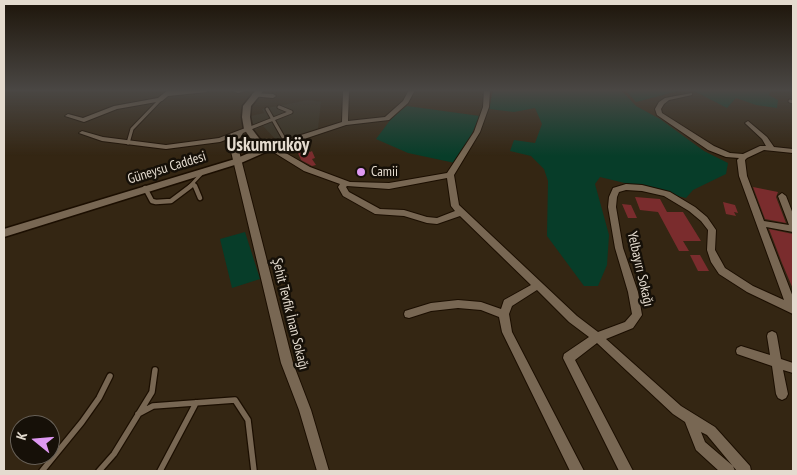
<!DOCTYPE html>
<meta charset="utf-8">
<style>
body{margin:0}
#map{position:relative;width:797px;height:475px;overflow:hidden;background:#342613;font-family:"PT Sans Narrow",sans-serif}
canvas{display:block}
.frame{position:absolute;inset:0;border:5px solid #e4dbcf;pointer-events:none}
.north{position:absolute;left:10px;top:415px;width:50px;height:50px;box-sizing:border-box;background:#161008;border:1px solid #686158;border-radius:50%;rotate:287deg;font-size:14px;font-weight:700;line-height:20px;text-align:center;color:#e4dbcf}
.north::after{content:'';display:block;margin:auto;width:18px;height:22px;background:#de98f2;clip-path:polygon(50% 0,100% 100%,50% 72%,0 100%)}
</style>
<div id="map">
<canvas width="797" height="475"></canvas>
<div class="frame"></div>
<div class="north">K</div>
</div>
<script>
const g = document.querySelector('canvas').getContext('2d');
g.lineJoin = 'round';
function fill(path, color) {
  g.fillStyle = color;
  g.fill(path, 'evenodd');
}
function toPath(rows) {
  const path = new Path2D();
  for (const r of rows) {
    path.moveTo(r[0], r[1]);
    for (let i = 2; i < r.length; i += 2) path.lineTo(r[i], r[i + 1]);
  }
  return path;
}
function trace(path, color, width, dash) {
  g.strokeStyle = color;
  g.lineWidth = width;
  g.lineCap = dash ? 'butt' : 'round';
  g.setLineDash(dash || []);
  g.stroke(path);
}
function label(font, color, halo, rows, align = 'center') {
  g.font = font + ' "PT Sans Narrow",sans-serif';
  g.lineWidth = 5;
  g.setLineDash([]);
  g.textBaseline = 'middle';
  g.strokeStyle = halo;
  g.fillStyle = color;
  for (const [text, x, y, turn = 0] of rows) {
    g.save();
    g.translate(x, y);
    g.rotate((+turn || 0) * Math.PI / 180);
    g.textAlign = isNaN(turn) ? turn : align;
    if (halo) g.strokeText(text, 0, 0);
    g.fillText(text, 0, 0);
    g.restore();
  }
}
fill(toPath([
 [308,100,321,102,318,129,290,139,277,141,263,126,256,129,254,128,251,116,264,113,262,109]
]), '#372f1e');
fill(toPath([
 [493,90,621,90,636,106,660,119,704,151,728,163,726,174,693,190,686,198,600,177,595,184,609,235,607,265,598,286,584,286,547,236,548,181,544,169,531,156,510,151,514,140,535,143,542,124,535,108,514,112,489,109],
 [625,90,682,90,636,102],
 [692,90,772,90,769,95,778,100,777,108,756,105,736,98,727,108],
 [407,106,480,116,470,138,455,163,408,153,376,139,394,115],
 [245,232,260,279,232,288,220,239]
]), '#073d29');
fill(toPath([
 [300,142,310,152,312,151,315,158,312,159,316,165,312,166,301,160,294,144],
 [753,187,778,192,776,197,786,223,765,219],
 [635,197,660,199,667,212,683,212,701,241,683,241,689,251,679,251,658,212,640,210],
 [723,202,735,205,738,213,734,212,736,216,726,214],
 [622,204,631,205,637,218,628,218],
 [769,229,793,234,793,289,782,263],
 [690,255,700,255,709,271,698,271]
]), '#7a2c2d');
const serviceFar2 = toPath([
 [790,101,793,102],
 [279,107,291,112],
 [267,109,283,137],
 [248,129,291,112],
 [128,143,132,129,160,100],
 [194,184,195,187],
 [189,187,204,171]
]);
const serviceFar1 = toPath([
 [195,186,200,198],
 [145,188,152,201,156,202,171,201,191,186]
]);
const service = toPath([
 [138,414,153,406,235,400,248,420,254,471],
 [42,471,82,422,99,398,110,376],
 [99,471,114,454,152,392,155,370],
 [160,471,196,403]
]);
const minor = toPath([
 [168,90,174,90,173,91,209,90,206,92,168,96,162,101,117,109,84,122,65,116,68,114,83,118,114,106,158,98,168,90],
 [231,90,248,90,238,93,231,90],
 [343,90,349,90,348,121,385,117,403,101,409,90,415,90,408,103,389,120,346,125,277,148,310,167,350,182,389,183,447,173,474,132,483,107,484,90,490,90,489,107,480,132,454,175,459,205,577,316,598,332,625,322,632,314,628,292,615,248,608,207,609,197,613,188,626,184,642,185,670,192,695,207,707,217,716,230,715,250,725,268,753,286,784,300,739,176,737,160,739,158,726,157,708,150,657,115,655,109,659,102,665,98,692,93,692,95,669,100,664,104,661,109,662,113,714,146,730,153,743,154,760,146,766,146,762,139,746,124,745,123,748,121,767,137,774,147,793,149,793,153,764,150,747,158,745,160,747,176,764,221,789,225,778,196,782,193,786,196,793,214,793,232,766,227,793,297,793,314,747,292,719,274,711,262,707,250,708,230,701,221,689,211,664,196,642,191,626,190,619,192,617,197,616,207,623,248,638,292,642,315,633,328,606,339,681,406,715,427,750,466,751,471,737,471,707,435,701,432,705,442,733,466,735,471,719,471,696,450,685,422,673,414,597,343,575,360,633,471,619,471,563,358,564,354,589,337,569,322,537,290,512,306,509,314,512,332,584,471,570,471,502,332,499,317,481,310,458,308,431,311,409,318,405,317,404,314,405,311,431,303,458,300,481,302,501,309,504,300,531,285,460,216,437,224,427,223,404,216,375,214,343,196,338,187,340,184,304,171,270,150,263,152,259,150,260,148,342,122,343,90],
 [447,178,451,206,455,211,437,218,427,217,404,210,380,209,349,192,346,187,347,186,389,189,447,178],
 [789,90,793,90,793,92,790,91,789,90],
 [254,93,273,94,276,96,273,98,252,96,252,94,254,93],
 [248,127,251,129,250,130,243,133,237,143,293,363,311,410,329,471,317,471,299,410,281,363,229,143,233,137,220,142,166,149,102,141,79,133,82,131,103,137,166,145,219,138,248,127],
 [772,331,776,333,777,336,781,359,793,363,793,373,783,370,788,394,786,398,782,400,778,398,776,394,772,366,737,354,736,351,737,348,741,346,770,355,767,336,768,333,772,331]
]);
const tertiary = toPath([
 [256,90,264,90,251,106,250,117,252,129,268,150,266,152,241,163,4,237,4,229,235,159,258,149,244,129,242,117,243,106,256,90]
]);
trace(serviceFar2, '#1b0e00', 5);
trace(serviceFar1, '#1b0e00', 7);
trace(service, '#1b0e00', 8);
trace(minor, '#1b0e00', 2);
trace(tertiary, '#1b0e00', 3);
trace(serviceFar2, '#786753', 3);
trace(serviceFar1, '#786753', 4.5);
trace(service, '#786753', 5.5);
fill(minor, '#786753');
fill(tertiary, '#786753');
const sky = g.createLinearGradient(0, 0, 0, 156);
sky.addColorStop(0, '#1d150a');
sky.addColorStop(0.58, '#4a4744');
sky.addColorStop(1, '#4a474400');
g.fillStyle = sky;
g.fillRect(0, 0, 797, 156);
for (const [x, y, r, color] of [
 [361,172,5,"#de98f2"]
]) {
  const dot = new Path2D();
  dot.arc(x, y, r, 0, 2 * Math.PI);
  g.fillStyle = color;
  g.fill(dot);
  trace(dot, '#161008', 2);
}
label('14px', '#e4dbcf', '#161008', [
 ["Güneysu Caddesi",167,168,-17],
 ["Yelbayırı Sokağı",640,269,77],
 ["Şehit Tevfik İnan Sokağı",290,314,76]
]);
label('14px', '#e4dbcf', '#161008', [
 ["Camii",371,172]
], 'left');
label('bold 19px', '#e4dbcf', '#161008', [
 ["Uskumruköy",268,146]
]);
</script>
